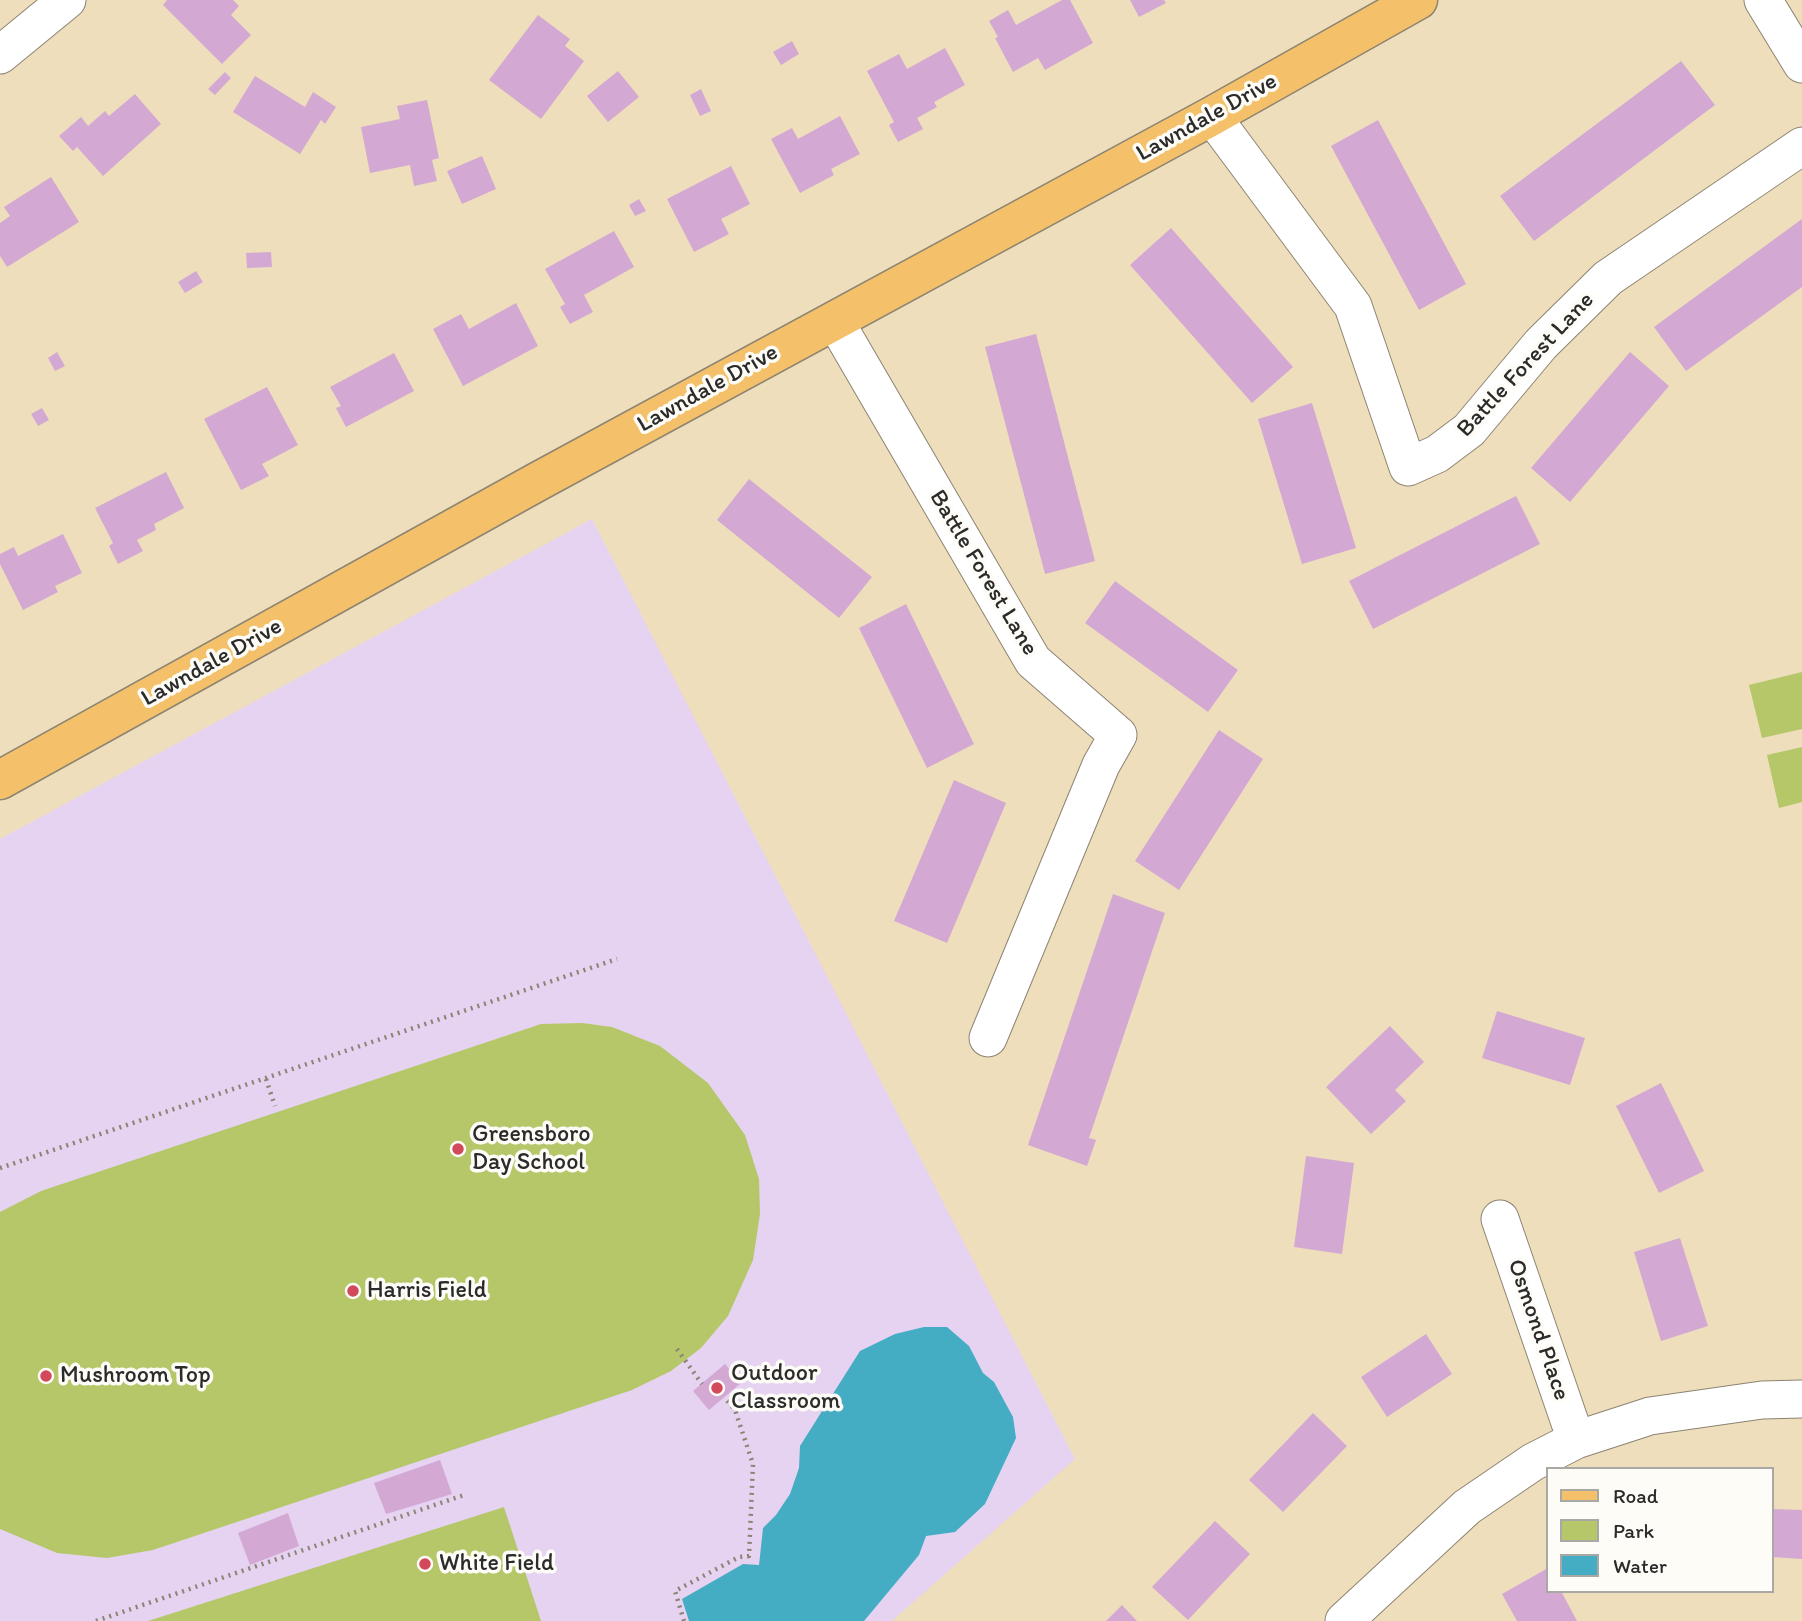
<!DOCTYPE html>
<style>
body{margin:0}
#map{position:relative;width:1802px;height:1621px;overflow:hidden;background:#eedebb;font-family:Itim,sans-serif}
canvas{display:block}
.legend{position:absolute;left:1546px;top:1467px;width:228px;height:126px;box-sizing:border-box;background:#fdfcf7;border:2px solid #a9a8a5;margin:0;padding:9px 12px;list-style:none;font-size:21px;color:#2b2b2b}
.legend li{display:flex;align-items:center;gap:14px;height:35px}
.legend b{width:35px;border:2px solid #a9a8a5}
</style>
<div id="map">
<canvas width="1802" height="1621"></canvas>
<ul class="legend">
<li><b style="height:9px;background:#f4c16a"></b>Road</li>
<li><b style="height:19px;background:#b6c76a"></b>Park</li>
<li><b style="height:19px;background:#44adc3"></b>Water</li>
</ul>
</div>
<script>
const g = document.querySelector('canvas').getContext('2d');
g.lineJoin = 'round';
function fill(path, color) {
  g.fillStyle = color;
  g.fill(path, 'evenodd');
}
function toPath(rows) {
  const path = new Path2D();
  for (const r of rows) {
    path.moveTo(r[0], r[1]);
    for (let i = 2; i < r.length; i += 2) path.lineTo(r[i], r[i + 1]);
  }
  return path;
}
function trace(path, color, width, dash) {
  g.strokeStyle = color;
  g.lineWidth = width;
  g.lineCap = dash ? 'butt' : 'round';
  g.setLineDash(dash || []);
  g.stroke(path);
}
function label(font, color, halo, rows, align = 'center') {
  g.font = font + ' Itim,sans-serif';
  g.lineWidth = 7;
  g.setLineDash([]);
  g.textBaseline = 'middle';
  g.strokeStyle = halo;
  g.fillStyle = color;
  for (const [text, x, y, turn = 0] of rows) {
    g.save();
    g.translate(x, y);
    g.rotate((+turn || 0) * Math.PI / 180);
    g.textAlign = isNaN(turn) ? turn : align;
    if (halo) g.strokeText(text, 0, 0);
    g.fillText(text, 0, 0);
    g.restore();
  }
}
fill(toPath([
 [592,519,1075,1459,892,1621,0,1621,0,839]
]), '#e5d3f1');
fill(toPath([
 [1802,672,1802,729,1762,738,1749,685],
 [1802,747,1802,802,1779,808,1767,755],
 [582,1023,612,1027,660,1046,708,1083,745,1135,759,1179,760,1214,753,1260,728,1316,701,1348,671,1371,632,1390,153,1550,107,1558,57,1553,0,1529,0,1212,41,1191,541,1024],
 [504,1507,541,1621,148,1621]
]), '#b6c76a');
fill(toPath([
 [924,1327,947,1327,969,1346,983,1373,994,1382,1013,1417,1016,1438,985,1504,955,1532,926,1536,919,1555,864,1621,689,1621,682,1599,743,1564,759,1565,763,1528,776,1515,790,1494,799,1468,800,1446,860,1351,895,1334]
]), '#44adc3');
fill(toPath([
 [167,0,233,0,239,6,231,15,251,35,222,64,163,5],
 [1062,0,1070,0,1093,43,1045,70,1038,58,1013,72,995,38,998,37,989,21,1008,10,1016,25],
 [1130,0,1164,0,1166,3,1139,17],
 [538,15,570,39,565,46,584,61,541,119,489,80],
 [792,41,799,54,781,65,773,52],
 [945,48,965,85,934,102,937,107,917,118,923,129,898,142,889,125,894,122,867,71,899,54,907,69],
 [1681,61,1715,105,1534,241,1500,196],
 [618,71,639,97,608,122,587,96],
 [225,72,231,78,215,95,208,89],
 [255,76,305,107,313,92,336,107,325,124,321,120,300,154,233,112],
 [701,89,711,111,700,116,690,95],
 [135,94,161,124,103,176,77,147,73,151,59,136,81,117,88,126,105,111,109,116],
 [427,100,439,158,432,160,437,181,414,186,410,165,370,173,361,127,400,119,397,106],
 [840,116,860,154,831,169,834,175,800,193,771,139,792,128,798,139],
 [1378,120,1466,284,1419,310,1331,146],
 [482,156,496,189,462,204,447,171],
 [731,166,750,204,721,219,729,234,694,252,667,199],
 [51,177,79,222,7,267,0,256,0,223,10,216,4,207],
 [639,199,646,211,635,216,629,205],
 [1802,219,1802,287,1686,371,1654,327],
 [1171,228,1293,367,1252,403,1130,265],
 [614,231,634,267,584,295,593,312,570,324,560,307,565,304,545,269],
 [271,252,272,267,247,268,246,253],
 [196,271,203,282,185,293,178,282],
 [516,303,538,346,463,386,433,329,461,314,469,329],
 [1036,334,1095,561,1045,574,985,347],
 [57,352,65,366,55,371,48,358],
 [1630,352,1669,386,1570,502,1531,468],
 [394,353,414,391,346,427,336,408,341,406,330,387],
 [267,387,298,445,262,464,269,476,241,490,204,419],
 [1312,403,1356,548,1302,564,1258,419],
 [42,408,49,420,38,426,31,414],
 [166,472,184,508,154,524,156,530,137,540,143,551,118,564,109,546,113,543,95,508],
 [749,479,872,577,839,618,717,520],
 [1516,496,1540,544,1373,629,1349,581],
 [63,534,82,573,55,586,58,592,23,610,0,564,0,554,14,547,18,556],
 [1115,581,1238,670,1208,712,1085,623],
 [906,604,974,744,927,768,859,628],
 [1219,730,1263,759,1179,890,1135,861],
 [954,780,1006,803,947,943,894,921],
 [1113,894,1165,913,1089,1138,1096,1140,1087,1166,1028,1145],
 [1497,1011,1585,1038,1570,1085,1482,1058],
 [1390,1026,1424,1062,1395,1090,1406,1101,1371,1134,1326,1087],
 [1661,1083,1704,1171,1659,1193,1616,1106],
 [1306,1156,1354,1163,1342,1254,1294,1247],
 [1680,1238,1708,1326,1661,1341,1634,1252],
 [1426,1334,1452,1374,1387,1417,1361,1377],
 [725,1364,741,1383,709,1410,693,1391],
 [1313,1413,1347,1446,1283,1512,1249,1480],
 [440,1460,452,1494,386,1514,374,1483],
 [1772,1509,1802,1510,1802,1559,1772,1557],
 [288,1513,299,1546,250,1565,238,1533],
 [1215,1521,1250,1554,1188,1620,1152,1587],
 [1548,1568,1548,1591,1561,1591,1577,1621,1517,1621,1502,1594],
 [1122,1605,1137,1621,1106,1621]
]), '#d3a9d3');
const minor = toPath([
 [1763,0,1802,64],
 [0,55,67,0],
 [1212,116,1353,306,1408,467,1437,454,1469,430,1541,344,1608,278,1802,146],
 [835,321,1033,661,1118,735,1101,765,988,1038],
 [1500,1219,1576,1440],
 [1344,1621,1467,1507,1533,1462,1576,1440,1650,1416,1762,1400,1802,1399]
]);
const major = toPath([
 [0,780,537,482,1212,116,1418,0]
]);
trace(minor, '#8c8473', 39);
trace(major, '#8c8473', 41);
trace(toPath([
 [266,1079,275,1106],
 [0,1168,617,959],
 [677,1349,702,1384],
 [96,1621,464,1495],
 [684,1621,675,1591,739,1557,749,1556,753,1464,735,1410,724,1397]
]), '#8c8473', 4.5, [2, 5]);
trace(minor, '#fff', 37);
trace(major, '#f4c16a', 38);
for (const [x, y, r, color] of [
 [458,1149,7,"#d1495b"],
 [353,1291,7,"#d1495b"],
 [46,1376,7,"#d1495b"],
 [717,1388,7,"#d1495b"],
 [425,1564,7,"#d1495b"]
]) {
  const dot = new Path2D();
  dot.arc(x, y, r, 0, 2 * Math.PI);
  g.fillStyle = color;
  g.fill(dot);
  trace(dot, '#fdfcf7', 2.5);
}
label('24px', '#2b2b2b', '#fdfcf7', [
 ["Lawndale Drive",1207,118,-29],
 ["Battle Forest Lane",1526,365,-47],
 ["Lawndale Drive",708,389,-29],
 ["Battle Forest Lane",983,573,59],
 ["Lawndale Drive",212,663,-29],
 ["Osmond Place",1538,1330,71]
]);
label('24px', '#2b2b2b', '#fdfcf7', [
 ["Greensboro",472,1135],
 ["Day School",472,1163],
 ["Harris Field",367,1291],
 ["Outdoor",731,1374],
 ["Classroom",731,1402],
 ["Mushroom Top",60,1376],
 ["White Field",439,1564]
], 'left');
</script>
